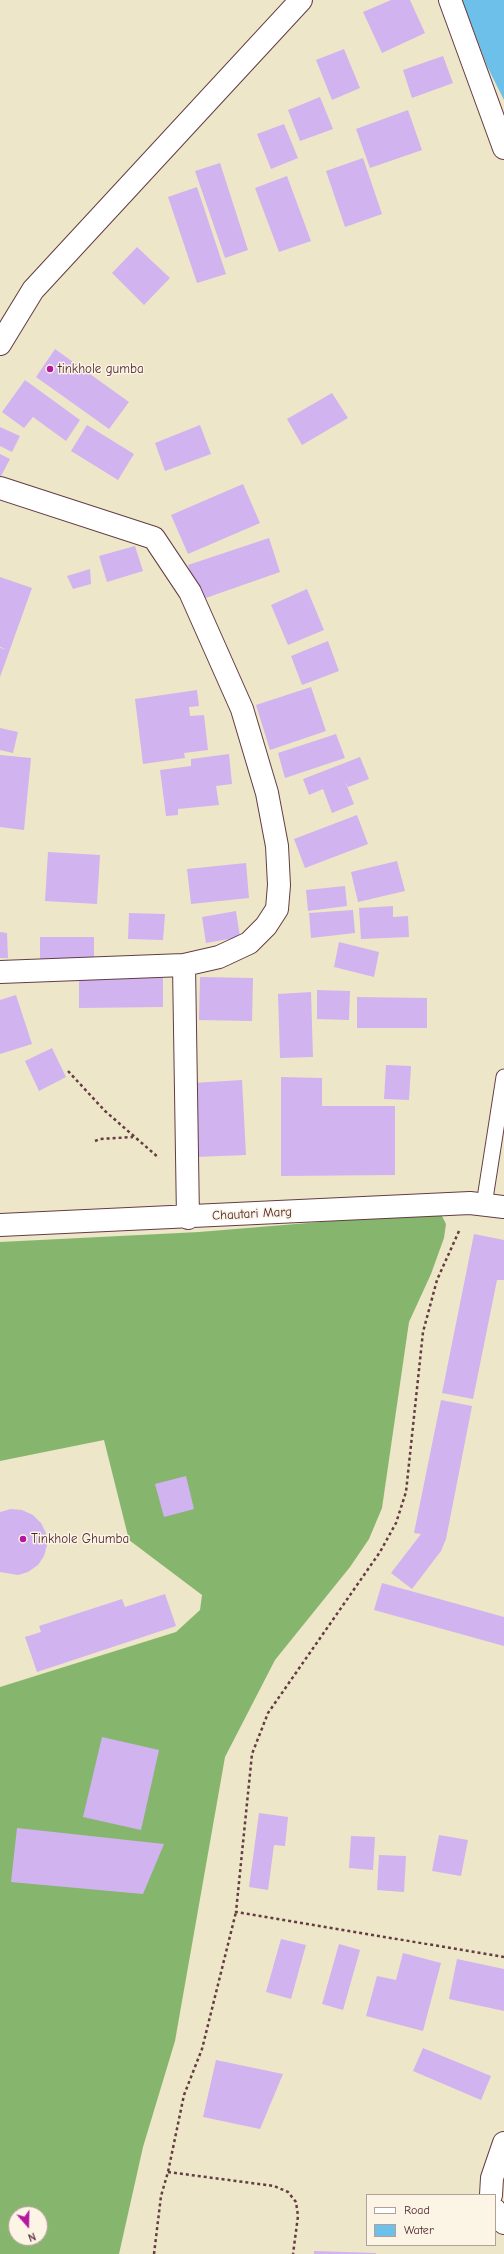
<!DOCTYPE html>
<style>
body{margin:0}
#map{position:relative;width:504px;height:2254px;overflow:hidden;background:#eee6c8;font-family:"Comic Neue",sans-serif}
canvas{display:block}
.legend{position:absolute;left:366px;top:2194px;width:130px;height:52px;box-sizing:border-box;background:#fcf5e5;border:1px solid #b59f9b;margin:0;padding:5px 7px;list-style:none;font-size:12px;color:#4a1f2b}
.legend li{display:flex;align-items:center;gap:8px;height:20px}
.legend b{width:20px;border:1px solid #b59f9b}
.north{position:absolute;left:8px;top:2206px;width:40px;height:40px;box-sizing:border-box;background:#fcf5e5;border:1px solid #b59f9b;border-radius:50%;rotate:160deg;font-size:11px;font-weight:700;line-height:16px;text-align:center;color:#4a1f2b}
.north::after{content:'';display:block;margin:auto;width:14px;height:18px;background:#b5179e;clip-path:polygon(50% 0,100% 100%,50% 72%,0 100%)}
</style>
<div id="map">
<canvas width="504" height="2254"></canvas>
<ul class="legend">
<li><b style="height:5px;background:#fff"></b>Road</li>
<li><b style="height:11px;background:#6dc0e9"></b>Water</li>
</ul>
<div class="north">N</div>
</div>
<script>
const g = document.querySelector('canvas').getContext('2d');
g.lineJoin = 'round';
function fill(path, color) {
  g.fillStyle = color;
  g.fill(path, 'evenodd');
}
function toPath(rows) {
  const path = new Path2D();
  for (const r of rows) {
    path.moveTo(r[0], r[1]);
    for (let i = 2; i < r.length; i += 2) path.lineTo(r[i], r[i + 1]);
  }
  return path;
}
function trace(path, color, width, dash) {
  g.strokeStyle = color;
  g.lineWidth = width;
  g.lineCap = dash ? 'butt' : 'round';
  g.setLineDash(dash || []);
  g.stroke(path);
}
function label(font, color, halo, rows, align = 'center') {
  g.font = font + ' "Comic Neue",sans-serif';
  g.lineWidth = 3;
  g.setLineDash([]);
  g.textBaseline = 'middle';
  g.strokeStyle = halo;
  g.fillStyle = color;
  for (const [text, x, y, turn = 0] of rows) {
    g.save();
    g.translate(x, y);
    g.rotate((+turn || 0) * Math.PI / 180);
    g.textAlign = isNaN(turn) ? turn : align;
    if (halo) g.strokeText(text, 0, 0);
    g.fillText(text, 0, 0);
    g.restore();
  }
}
fill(toPath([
 [417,1214,441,1214,446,1224,444,1238,431,1274,409,1322,382,1508,369,1539,350,1567,275,1660,225,1757,175,2041,143,2147,119,2254,0,2254,0,1687,176,1632,200,1610,202,1595,129,1540,104,1440,0,1461,0,1242,199,1232],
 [16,2214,40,2214,40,2238,16,2238]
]), '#86b66e');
fill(toPath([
 [462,0,504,0,504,100,487,66]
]), '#6dc0e9');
fill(toPath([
 [391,0,410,0,425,33,382,53,363,12],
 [344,49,360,88,332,100,316,60],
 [443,56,453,83,412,98,403,70],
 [320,97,333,129,300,141,288,110],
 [408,110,422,150,370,168,356,129],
 [284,124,298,158,271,169,257,134],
 [363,158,382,214,345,227,326,171],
 [220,163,248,250,225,258,195,171],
 [287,176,311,241,279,252,255,188],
 [197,187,226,274,197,283,168,197],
 [137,247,170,278,144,305,112,273],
 [55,349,129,402,109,429,36,377],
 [25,380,80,420,66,441,33,417,24,428,2,412],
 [332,393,348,418,302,445,287,419],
 [87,425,134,454,118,480,71,451],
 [200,425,211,454,165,471,155,443],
 [0,427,20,436,12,452,0,446],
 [0,454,10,459,0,478],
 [243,484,260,523,188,554,171,515],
 [269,538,280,572,200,600,188,565],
 [135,546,143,571,107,582,99,556],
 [90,569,91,584,73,589,67,576],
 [0,577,32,588,0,677,0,648,6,649,0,647],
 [307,589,324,630,288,645,271,605],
 [328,641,339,671,302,685,291,656],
 [311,687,326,731,270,750,256,705],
 [197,690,199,706,189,707,190,716,204,715,208,750,184,753,185,758,143,764,135,699],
 [0,728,18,732,13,753,0,750],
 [336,734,345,758,285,778,278,753],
 [229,754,232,784,216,786,219,805,178,809,178,815,166,816,160,770,191,766,191,759],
 [0,755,31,758,24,830,0,827],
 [360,757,369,779,348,787,345,781,354,804,332,813,323,789,309,795,303,779],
 [357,815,368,844,305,868,294,839],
 [48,852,100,855,97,904,45,901],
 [397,861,405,891,358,902,351,872],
 [246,863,249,898,191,904,187,869],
 [345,886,347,906,308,911,306,890],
 [393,906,393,917,408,916,409,937,361,939,359,908],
 [353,910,355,933,311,938,309,913],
 [236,911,240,937,206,943,202,917],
 [129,913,165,914,163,940,128,939],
 [0,932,7,933,8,958,0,958],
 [40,937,94,937,94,959,40,959],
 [339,942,379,952,374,977,334,967],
 [163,965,163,1007,79,1008,79,966],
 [200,977,253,978,252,1021,199,1020],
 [317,990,350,991,349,1020,317,1019],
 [311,992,313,1057,280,1058,278,994],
 [16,995,32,1044,0,1054,0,1000],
 [357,997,427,998,427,1028,357,1028],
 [52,1048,66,1077,39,1091,25,1061],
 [386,1065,411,1066,409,1100,384,1099],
 [281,1077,322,1078,322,1106,395,1106,395,1175,281,1176],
 [242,1080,246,1155,196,1157,192,1083],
 [474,1234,504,1240,504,1280,497,1280,473,1399,442,1393],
 [441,1400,472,1406,446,1539,441,1551,412,1589,391,1573,421,1534,414,1533],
 [186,1476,194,1509,164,1517,155,1484],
 [11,1509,22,1510,33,1515,41,1523,46,1533,47,1545,44,1556,38,1565,28,1572,18,1575,0,1572,0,1512],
 [382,1583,504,1617,504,1646,374,1610],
 [165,1594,176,1626,37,1672,25,1637,41,1632,39,1626,122,1599,125,1607],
 [102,1737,159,1750,141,1830,83,1817],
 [259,1813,288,1817,285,1846,274,1845,268,1890,249,1887],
 [17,1828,164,1844,143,1894,11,1882],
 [439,1835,468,1840,461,1876,432,1871],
 [351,1836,375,1837,373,1870,349,1868],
 [379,1855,406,1856,404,1892,377,1890],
 [281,1939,306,1945,291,1999,266,1992],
 [339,1944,360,1950,343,2010,322,2004],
 [403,1953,441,1963,423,2031,366,2016,377,1976,396,1980],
 [457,1959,504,1969,504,2011,449,1999],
 [423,2048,491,2076,481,2100,413,2071],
 [216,2060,283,2074,260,2129,203,2117],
 [314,2251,376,2253,376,2254,314,2254]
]), '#d1b3f0');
const lane = toPath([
 [484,1205,504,1077]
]);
const street = toPath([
 [450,0,504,148],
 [0,344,33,290,301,0],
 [0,488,154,538,190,592,242,709,267,793,277,846,279,885,277,909,266,926,249,943,219,957,184,965,188,1218],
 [0,972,184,965],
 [0,1225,470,1203,504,1207],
 [491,2195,492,2178,504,2143],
 [495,2210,504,2223]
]);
trace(lane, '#633d43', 17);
trace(street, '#633d43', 24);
trace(toPath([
 [68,1071,105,1111,159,1158],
 [95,1141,100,1139,133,1137],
 [459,1231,437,1280,423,1332,406,1492,396,1523,380,1552,268,1713,252,1754,236,1912,504,1957],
 [168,2172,274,2186,288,2192,296,2202,298,2216,293,2254],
 [154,2254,161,2196,168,2172,184,2095,202,2049,236,1912]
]), '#633d43', 2.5, [3, 3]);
trace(lane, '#fff', 15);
trace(street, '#fff', 22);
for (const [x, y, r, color] of [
 [50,369,4,"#b5179e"],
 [23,1539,4,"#b5179e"]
]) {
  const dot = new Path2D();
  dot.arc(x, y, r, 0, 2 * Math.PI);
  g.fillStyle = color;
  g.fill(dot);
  trace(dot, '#fcf5e5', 1.5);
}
label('13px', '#4a1f2b', '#fcf5e5', [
 ["tinkhole gumba",58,369],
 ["Tinkhole Ghumba",31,1539]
], 'left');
label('13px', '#4a1f2b', '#fcf5e5', [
 ["Chautari Marg",252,1214,-3]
]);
</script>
